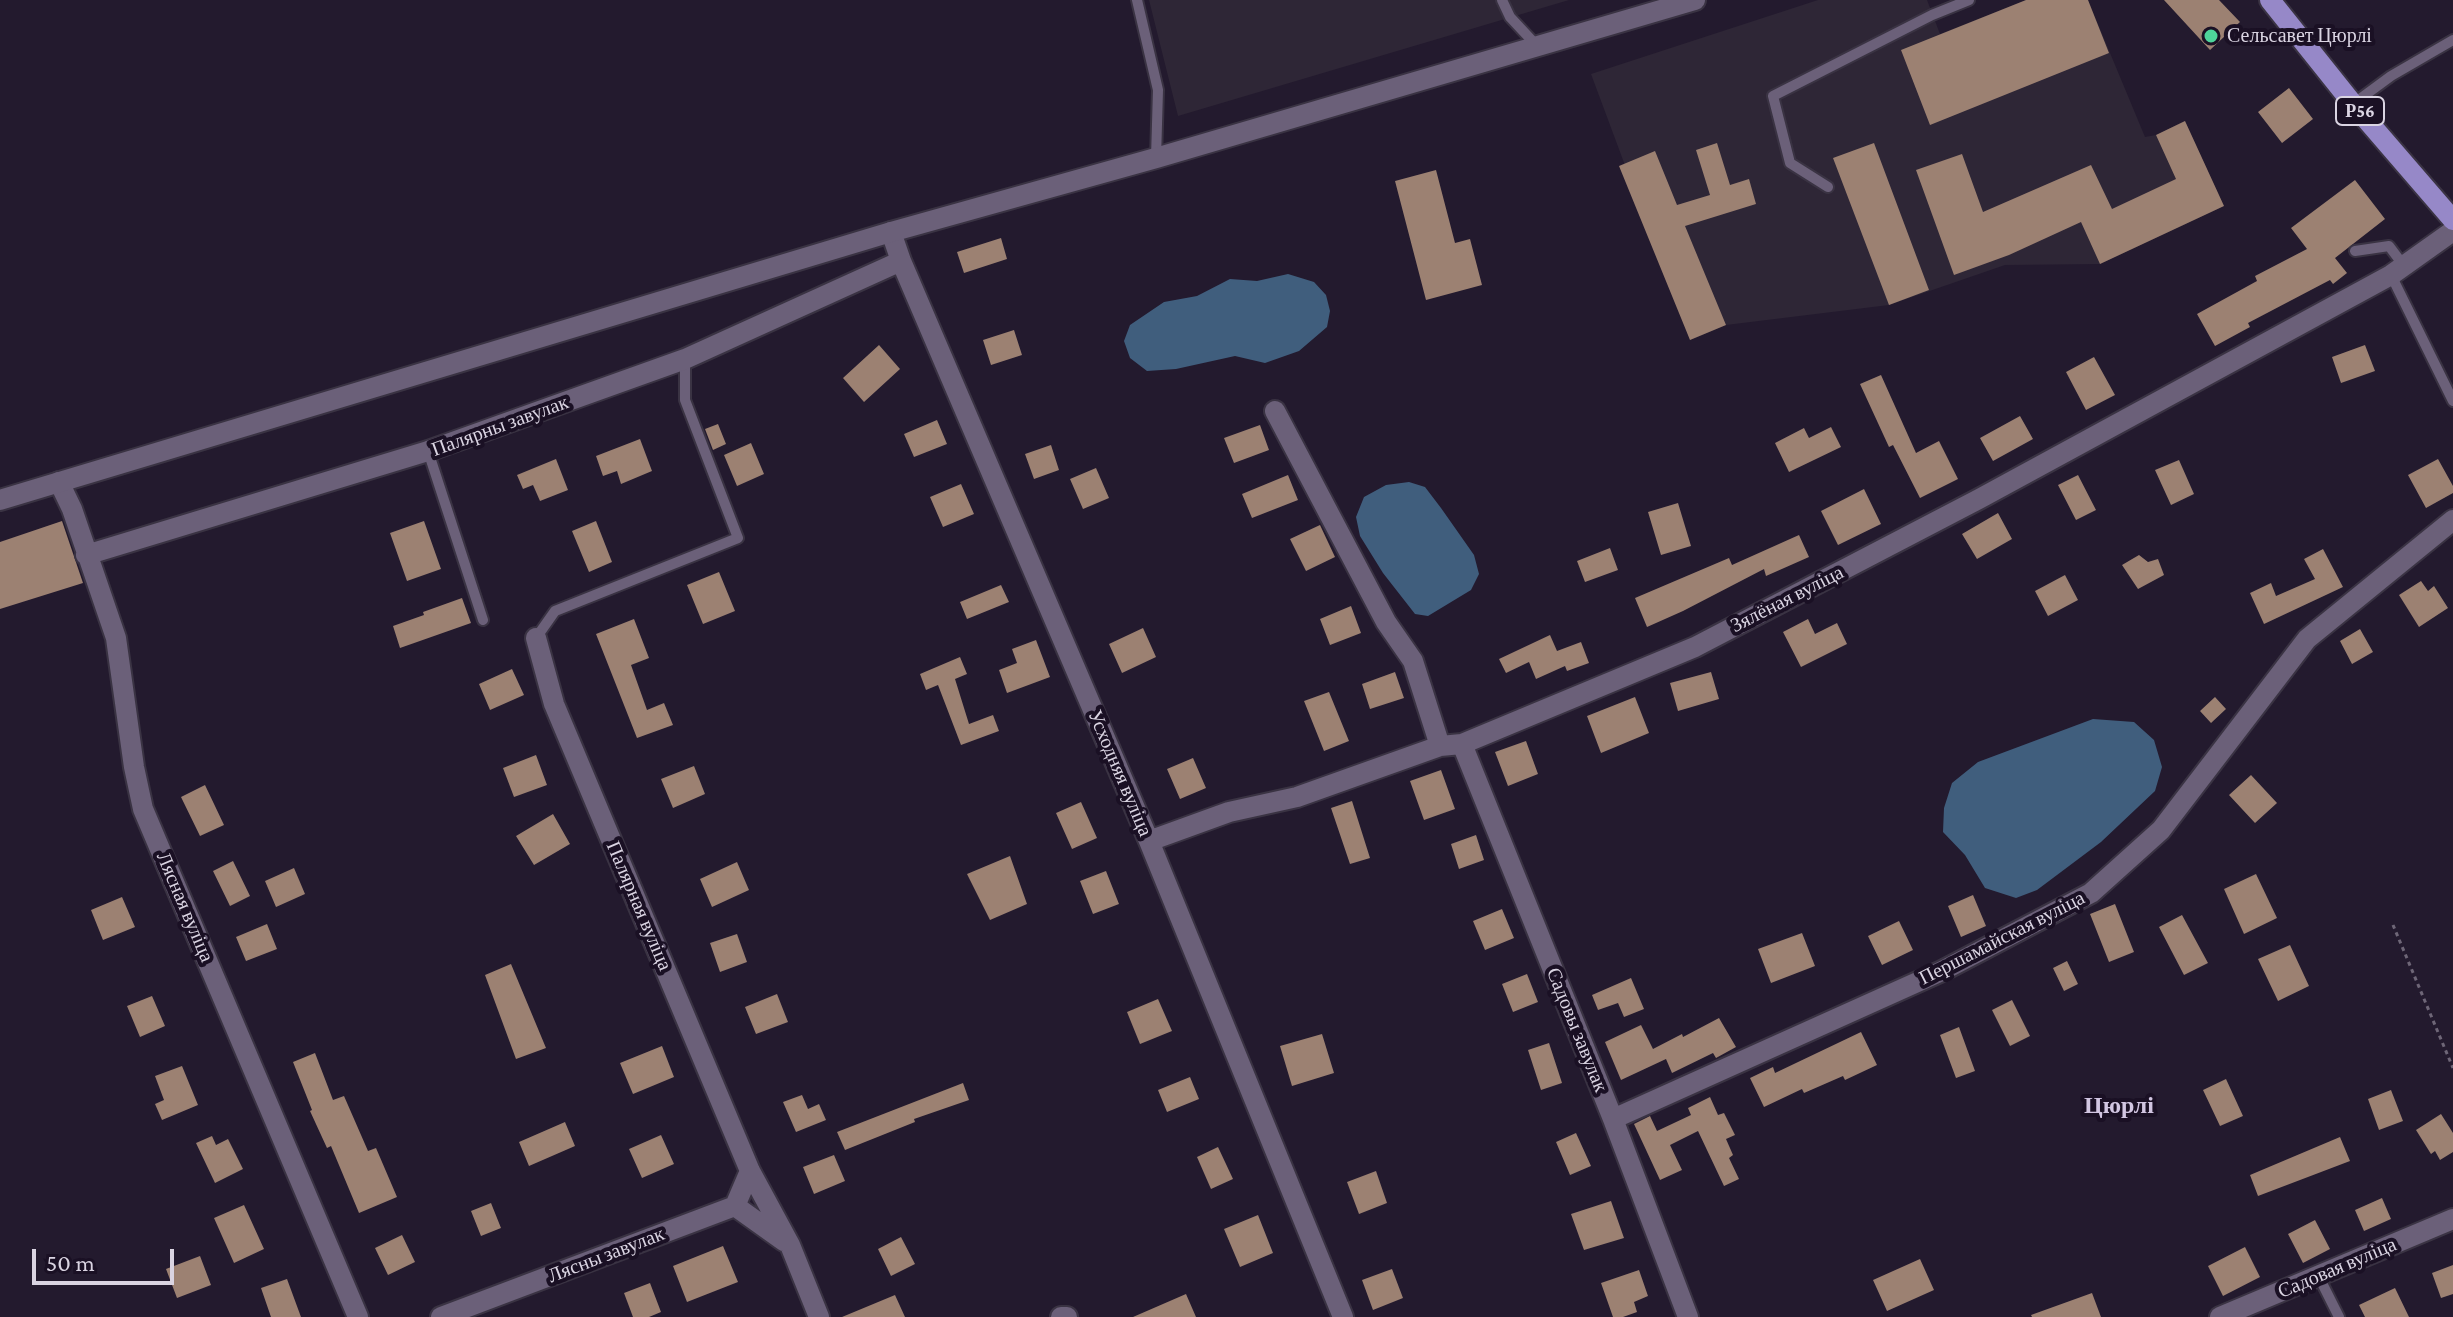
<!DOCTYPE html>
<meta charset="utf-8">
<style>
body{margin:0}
#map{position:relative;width:2453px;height:1317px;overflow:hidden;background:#231a2e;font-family:"Crimson Pro",serif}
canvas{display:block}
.scale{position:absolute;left:32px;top:1249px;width:142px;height:36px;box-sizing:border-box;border:4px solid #dad4e2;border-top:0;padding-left:10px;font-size:24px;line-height:28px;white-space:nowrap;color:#dad4e2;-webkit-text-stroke:6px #1a1024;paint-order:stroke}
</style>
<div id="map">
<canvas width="2453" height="1317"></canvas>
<div class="scale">50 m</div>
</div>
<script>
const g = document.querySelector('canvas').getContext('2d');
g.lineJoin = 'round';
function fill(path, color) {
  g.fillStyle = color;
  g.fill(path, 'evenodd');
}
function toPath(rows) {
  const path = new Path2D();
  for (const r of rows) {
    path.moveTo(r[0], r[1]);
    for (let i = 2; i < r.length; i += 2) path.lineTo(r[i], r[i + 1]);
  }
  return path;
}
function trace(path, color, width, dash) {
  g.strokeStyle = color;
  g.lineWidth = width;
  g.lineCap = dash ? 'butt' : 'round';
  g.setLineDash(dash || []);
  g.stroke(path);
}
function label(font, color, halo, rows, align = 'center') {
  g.font = font + ' "Crimson Pro",serif';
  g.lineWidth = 8;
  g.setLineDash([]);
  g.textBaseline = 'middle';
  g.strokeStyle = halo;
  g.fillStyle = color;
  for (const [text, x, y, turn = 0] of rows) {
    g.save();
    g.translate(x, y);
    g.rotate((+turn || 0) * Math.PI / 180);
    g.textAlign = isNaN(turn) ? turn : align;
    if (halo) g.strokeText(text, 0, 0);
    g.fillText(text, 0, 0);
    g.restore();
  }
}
fill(toPath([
 [1149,0,1569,0,1178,116],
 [1818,0,1927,0,1940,34,2026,0,2088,0,2145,137,2156,135,2185,121,2224,206,2100,264,2005,265,1889,305,1726,325,1690,340,1591,74]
]), '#2e2636');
fill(toPath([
 [1288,274,1314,282,1326,295,1330,311,1327,327,1299,351,1265,363,1235,356,1176,369,1147,371,1130,358,1124,341,1130,325,1164,302,1197,296,1230,279,1257,281],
 [1409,482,1425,487,1441,508,1474,555,1479,574,1471,590,1428,616,1415,614,1383,573,1360,536,1356,517,1364,497,1386,485],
 [2093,719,2134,722,2154,740,2162,767,2155,791,2101,842,2037,890,2016,898,1985,888,1965,855,1943,832,1944,808,1952,783,1978,762]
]), '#405e7d');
fill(toPath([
 [2026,0,2088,0,2109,53,1930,125,1901,50],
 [2164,0,2219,0,2240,22,2210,50],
 [2289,88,2313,119,2282,143,2258,112],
 [2185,121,2224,206,2100,264,2081,222,2009,255,1954,275,1916,170,1962,154,1983,212,2091,165,2112,209,2176,179,2156,135],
 [1717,143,1730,185,1749,179,1756,204,1685,226,1726,325,1690,340,1619,166,1655,151,1677,205,1710,195,1696,150],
 [1874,143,1929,290,1889,305,1833,158],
 [1436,170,1455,243,1470,239,1482,285,1426,300,1395,181],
 [2355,180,2385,219,2335,258,2347,273,2333,284,2330,280,2248,323,2250,327,2215,346,2197,314,2257,281,2255,276,2307,249,2291,228],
 [1001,238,1007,259,964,273,957,252],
 [1014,330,1022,355,991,365,983,340],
 [879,345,900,369,864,402,843,378],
 [2365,345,2375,371,2341,383,2332,357],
 [2094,357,2115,395,2086,410,2066,372],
 [1881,375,1916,453,1939,441,1958,479,1920,498,1893,445,1889,447,1860,384],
 [2020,416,2033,439,1993,461,1980,438],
 [937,420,947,444,914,457,904,434],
 [718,424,726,444,713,450,705,429],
 [1260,425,1269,450,1234,463,1224,438],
 [1831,427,1841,447,1789,472,1775,443,1804,428,1809,438],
 [640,439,652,471,621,484,617,471,603,476,596,456],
 [751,443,764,474,737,486,724,455],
 [1051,445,1059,470,1034,479,1025,454],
 [556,459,568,490,540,501,533,485,523,489,517,475],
 [2438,459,2453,486,2453,493,2426,508,2408,475],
 [2179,460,2194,494,2171,505,2155,470],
 [1096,468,1109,498,1083,509,1070,479],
 [1288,475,1298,500,1252,518,1242,494],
 [2078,475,2096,510,2076,520,2058,485],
 [961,484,974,514,943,527,930,497],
 [1864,489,1881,524,1838,545,1821,511],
 [1678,503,1691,546,1661,555,1648,512],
 [1998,513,2012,539,1977,559,1962,534],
 [62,521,83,583,0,609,0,542],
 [424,521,441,569,407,581,390,533],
 [596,521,612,562,589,572,572,531],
 [1320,525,1335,557,1306,571,1290,539],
 [1799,535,1809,557,1766,576,1764,569,1683,611,1647,627,1635,598,1729,558,1732,565],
 [1610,548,1618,570,1585,582,1577,561],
 [2323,549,2343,587,2264,624,2250,593,2271,583,2276,596,2315,579,2304,559],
 [2139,555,2148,562,2158,559,2164,575,2138,589,2122,565],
 [719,572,735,611,703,624,687,585],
 [2065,575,2078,600,2048,616,2035,591],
 [2421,581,2428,591,2434,586,2448,608,2419,627,2399,595],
 [1001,585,1009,602,967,619,960,602],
 [462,598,471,623,400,648,393,626,424,615,423,612],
 [1351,606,1361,633,1330,645,1320,619],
 [634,619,649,658,631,665,647,710,664,703,673,725,637,738,596,634],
 [1808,619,1815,634,1837,623,1847,644,1801,667,1783,632],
 [1143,628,1156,657,1122,673,1109,644],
 [2360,629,2373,652,2352,664,2340,641],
 [1550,635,1557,651,1581,642,1589,663,1567,671,1565,666,1536,679,1529,662,1506,673,1499,659],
 [1036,640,1050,677,1007,693,999,670,1017,663,1012,649],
 [960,657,967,674,955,679,969,724,993,715,999,731,961,745,938,685,926,690,920,674],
 [512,669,524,695,490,710,479,684],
 [1395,672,1404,698,1370,709,1362,684],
 [1711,672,1719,699,1678,711,1670,683],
 [1329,692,1349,741,1324,751,1304,701],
 [1635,697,1649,733,1601,753,1587,716],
 [2215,697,2226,709,2211,723,2200,711],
 [1526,741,1538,774,1508,786,1495,752],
 [536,755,547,785,514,797,503,768],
 [1193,758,1206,788,1180,799,1167,769],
 [694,766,705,794,673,808,661,779],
 [1441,770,1455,809,1424,820,1410,781],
 [2251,775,2277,803,2255,823,2229,795],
 [205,785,224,825,200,836,181,797],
 [1352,801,1370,858,1350,864,1331,808],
 [1081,802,1097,838,1072,849,1056,813],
 [553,814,570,844,534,865,516,836],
 [1476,835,1484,860,1459,869,1451,844],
 [1010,856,1027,904,990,920,967,874],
 [233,861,250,896,230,906,213,871],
 [737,862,749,890,712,907,700,879],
 [294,868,305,894,276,907,265,881],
 [1106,871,1119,904,1093,914,1080,881],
 [2256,874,2277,918,2244,934,2224,889],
 [1973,895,1986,926,1961,937,1948,906],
 [122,897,135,927,103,940,91,910],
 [2115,904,2134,952,2109,962,2090,914],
 [1502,909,1514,938,1485,950,1473,921],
 [2182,915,2208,963,2184,975,2159,927],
 [1899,921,1913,950,1882,965,1868,936],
 [267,924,277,949,246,961,236,937],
 [1802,933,1815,966,1771,983,1758,949],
 [737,934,747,962,720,972,710,943],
 [2290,945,2309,986,2278,1001,2258,959],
 [2067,961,2078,984,2064,991,2053,968],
 [511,964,546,1048,516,1059,485,975],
 [1527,974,1538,1002,1513,1012,1502,984],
 [1631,978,1644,1009,1624,1017,1618,1003,1598,1010,1592,995],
 [777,994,788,1022,756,1034,745,1007],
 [152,996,165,1026,140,1037,127,1006],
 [1158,999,1172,1031,1140,1044,1127,1012],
 [2012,1000,2030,1036,2010,1046,1992,1010],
 [1719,1018,1736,1047,1716,1058,1713,1053,1672,1073,1666,1059,1621,1080,1605,1042,1641,1025,1653,1049,1682,1034,1683,1037],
 [1959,1027,1975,1071,1956,1078,1940,1035],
 [1861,1032,1877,1065,1845,1080,1843,1076,1804,1093,1802,1089,1764,1107,1750,1078,1773,1067,1775,1073],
 [1322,1034,1334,1073,1292,1086,1280,1046],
 [1549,1043,1562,1083,1541,1090,1528,1050],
 [662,1046,674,1077,633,1094,620,1063],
 [315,1053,333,1100,344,1096,368,1151,376,1148,397,1197,359,1213,331,1146,327,1148,310,1111,312,1110,293,1062],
 [182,1066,198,1105,162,1120,155,1104,164,1100,155,1076],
 [1190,1077,1199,1099,1167,1112,1158,1090],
 [2226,1079,2243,1116,2220,1126,2203,1090],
 [963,1083,969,1100,914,1119,915,1122,845,1150,837,1132],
 [2391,1090,2403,1121,2379,1130,2368,1099],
 [802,1095,808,1109,819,1104,826,1120,796,1132,783,1102],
 [1710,1097,1718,1115,1724,1113,1735,1135,1726,1139,1733,1155,1729,1158,1739,1179,1724,1186,1698,1131,1670,1145,1682,1170,1660,1180,1634,1124,1650,1116,1657,1131,1691,1115,1688,1108],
 [2441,1114,2453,1133,2453,1152,2440,1160,2435,1151,2431,1154,2416,1130],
 [565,1122,575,1146,529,1166,519,1142],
 [1576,1133,1591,1166,1570,1175,1556,1142],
 [661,1135,674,1164,642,1178,629,1149],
 [212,1136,216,1145,228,1139,243,1169,215,1183,196,1143],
 [2340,1137,2350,1161,2258,1196,2250,1175],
 [1218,1147,1233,1179,1211,1189,1197,1157],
 [834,1155,845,1181,814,1194,803,1167],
 [1376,1171,1387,1203,1359,1214,1347,1182],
 [2382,1198,2391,1219,2364,1231,2355,1210],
 [1611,1201,1624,1238,1584,1250,1571,1214],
 [491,1203,501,1228,481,1236,471,1211],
 [244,1205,264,1249,234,1263,214,1218],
 [1258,1215,1273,1253,1240,1267,1224,1229],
 [2315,1220,2330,1249,2303,1263,2288,1234],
 [402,1235,415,1262,388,1275,375,1248],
 [901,1237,915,1264,891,1276,878,1249],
 [723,1246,738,1282,687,1302,673,1266],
 [2245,1247,2260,1277,2223,1296,2208,1266],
 [200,1256,211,1285,177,1298,166,1269],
 [1920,1259,1934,1290,1887,1311,1873,1280],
 [2453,1265,2453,1294,2441,1298,2432,1273],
 [1392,1269,1403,1298,1373,1310,1362,1280],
 [1639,1270,1648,1296,1634,1302,1637,1312,1623,1317,1613,1317,1601,1283],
 [287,1279,301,1317,271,1317,261,1288],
 [650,1283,661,1312,649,1317,633,1317,624,1293],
 [2395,1288,2409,1317,2365,1317,2359,1305],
 [2092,1293,2101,1317,2032,1317,2031,1315],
 [1186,1294,1196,1317,1133,1317],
 [895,1295,905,1317,842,1317]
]), '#9c8172');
const service = toPath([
 [1137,0,1158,90,1156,158],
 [1502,0,1510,17,1537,46],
 [2353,104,2391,76,2453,40],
 [1828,187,1790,163,1773,96,1932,15,1969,0],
 [2355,251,2389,246,2404,266],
 [2391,275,2453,401],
 [428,451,483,620],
 [536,638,555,611,738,538,685,400,685,359],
 [2319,1277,2339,1317]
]);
const minor = toPath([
 [891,232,901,261,1149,841,1343,1317],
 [1275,411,1386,622,1413,661,1440,746],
 [59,482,72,509,116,638,134,767,143,809,358,1317],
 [86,555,428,451,685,359,901,261],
 [536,638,554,704,750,1171,790,1245,819,1317],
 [1462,744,1613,1119,1688,1317],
 [1149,841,1229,812,1297,797,1440,746,1462,744,1695,647,1979,499,2391,275,2453,231],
 [1613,1119,1942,971,2091,893,2161,830,2307,639,2453,520],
 [735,1206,784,1241],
 [441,1317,735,1206,750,1171],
 [1061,1317,1067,1317],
 [2220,1317,2453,1219]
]);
const tertiary = toPath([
 [0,500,891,232,1156,158,1695,0]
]);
const primary = toPath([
 [2270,0,2353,104,2453,220]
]);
trace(service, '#3a3343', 14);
trace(minor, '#3a3343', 24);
trace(tertiary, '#3a3343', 24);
trace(primary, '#3a3343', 24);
trace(toPath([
 [2393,925,2453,1068]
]), '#6e6677', 3, [4, 4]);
trace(service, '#6b6079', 10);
trace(minor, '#6b6079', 20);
trace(tertiary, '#6b6079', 20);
trace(primary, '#9688c8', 20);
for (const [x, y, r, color] of [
 [2211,36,8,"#4ed39a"]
]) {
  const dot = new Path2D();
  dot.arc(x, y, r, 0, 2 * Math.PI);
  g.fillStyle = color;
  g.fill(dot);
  trace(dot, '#1a1024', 3);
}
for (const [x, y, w] of [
 [2360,111,48]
]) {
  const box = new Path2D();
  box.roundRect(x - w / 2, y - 14, w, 28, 6);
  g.fillStyle = '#1a1024';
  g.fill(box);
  trace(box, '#dad4e2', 2);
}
label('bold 18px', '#dad4e2', null, [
 ["Р56",2360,111]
]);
label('20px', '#dad4e2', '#1a1024', [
 ["Сельсавет Цюрлі",2227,36]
], 'left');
label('20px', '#dad4e2', '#1a1024', [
 ["Палярны завулак",500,426,-20],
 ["Зялёная вуліца",1787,599,-27],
 ["Усходняя вуліца",1120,773,67],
 ["Палярная вуліца",639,906,67],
 ["Лясная вуліца",185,907,67],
 ["Першамайская вуліца",2002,938,-27],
 ["Садовы завулак",1577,1030,68],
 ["Лясны завулак",606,1255,-21],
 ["Садовая вуліца",2337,1268,-23]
]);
label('bold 24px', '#d2c6e2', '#1a1024', [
 ["Цюрлі",2119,1106]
]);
</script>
